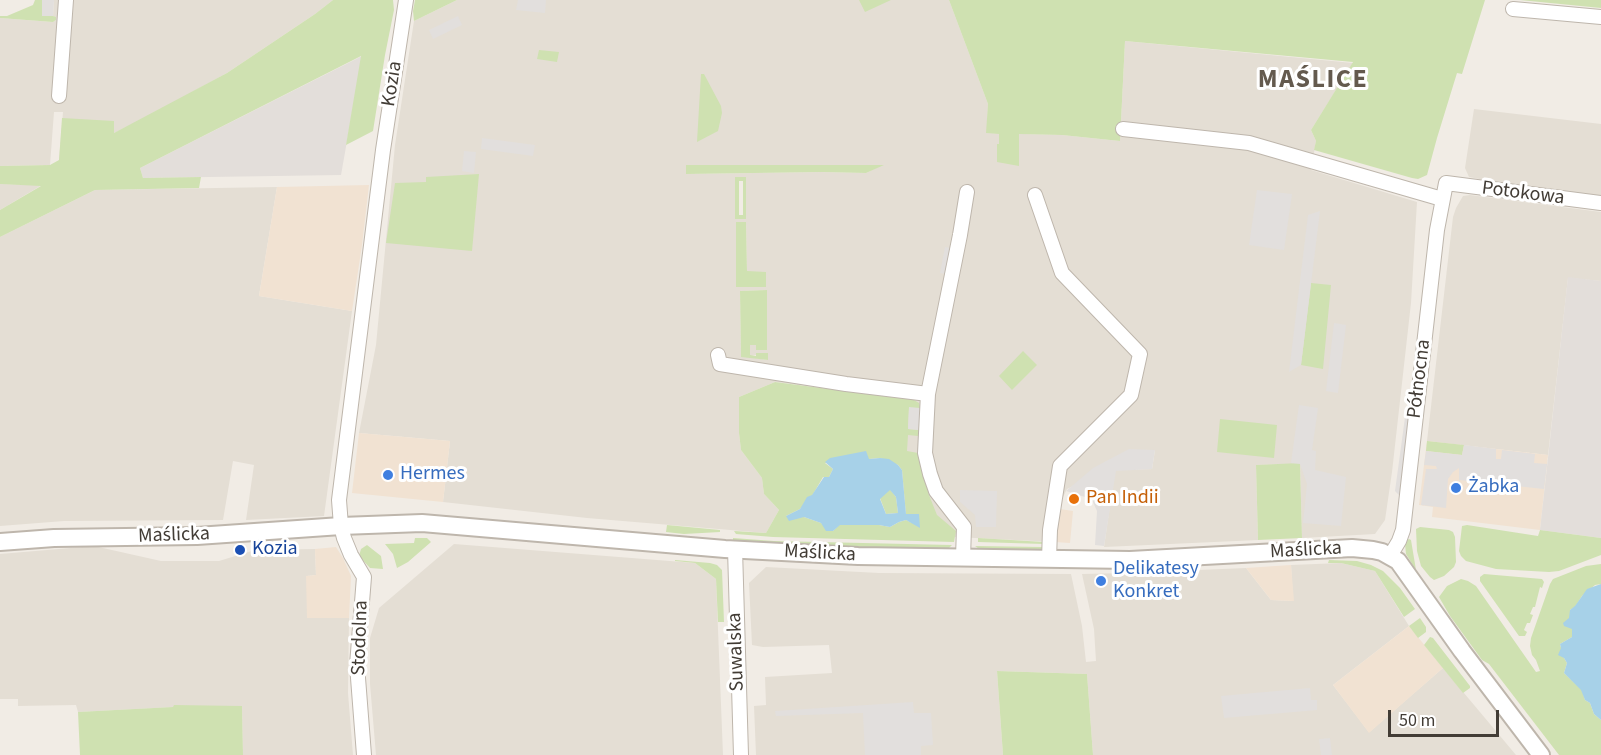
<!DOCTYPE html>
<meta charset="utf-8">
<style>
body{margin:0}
#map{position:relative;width:1601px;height:755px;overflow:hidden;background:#f1ece5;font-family:"Source Sans 3",sans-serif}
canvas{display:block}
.scale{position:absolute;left:1388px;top:710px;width:111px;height:27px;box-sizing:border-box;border:3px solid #423c35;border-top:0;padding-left:8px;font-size:18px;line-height:21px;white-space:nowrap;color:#423c35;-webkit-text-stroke:4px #fff;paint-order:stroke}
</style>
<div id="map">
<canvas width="1601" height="755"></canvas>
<div class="scale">50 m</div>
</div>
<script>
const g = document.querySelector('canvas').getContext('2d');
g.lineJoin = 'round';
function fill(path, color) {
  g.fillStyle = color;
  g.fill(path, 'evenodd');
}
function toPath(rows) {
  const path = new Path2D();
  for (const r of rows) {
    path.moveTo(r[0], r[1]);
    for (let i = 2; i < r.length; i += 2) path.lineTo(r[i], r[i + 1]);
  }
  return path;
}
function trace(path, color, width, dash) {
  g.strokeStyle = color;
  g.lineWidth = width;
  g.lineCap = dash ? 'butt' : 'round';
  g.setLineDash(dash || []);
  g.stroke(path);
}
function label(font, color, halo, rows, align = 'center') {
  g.font = font + ' "Source Sans 3",sans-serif';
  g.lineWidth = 6;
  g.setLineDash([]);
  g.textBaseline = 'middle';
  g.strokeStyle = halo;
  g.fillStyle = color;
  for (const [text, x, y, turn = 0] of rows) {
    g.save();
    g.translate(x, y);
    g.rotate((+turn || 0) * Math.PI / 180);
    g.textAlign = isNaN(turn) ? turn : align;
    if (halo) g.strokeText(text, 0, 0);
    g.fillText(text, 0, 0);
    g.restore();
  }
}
fill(toPath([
 [54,0,333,0,315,14,227,73,149,116,59,160,63,112,54,112,50,165,0,166,0,18,53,22,56,20,56,18,53,16],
 [457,0,949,0,988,104,987,133,1062,135,1120,141,1125,41,1353,63,1311,130,1316,141,1311,170,1417,202,1411,303,1392,472,1385,520,1375,534,1302,538,1300,464,1256,465,1258,540,1104,547,1115,470,1152,469,1155,450,1067,489,1062,499,1055,542,955,537,935,516,890,430,892,397,775,382,739,397,739,433,741,450,762,478,764,494,779,510,766,533,587,518,443,502,450,441,359,433,376,345,395,145,414,21],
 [686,165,882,165,866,173,822,172,686,174],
 [735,177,746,177,746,219,736,219],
 [736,222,746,223,747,272,736,287],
 [766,290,767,350,756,345,749,345,750,356,767,353,768,360,741,356,740,291],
 [1474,109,1601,124,1601,197,1516,186,1469,177,1465,168],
 [0,184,42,185,0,210],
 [277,187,259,296,352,311,324,516,246,520,254,465,233,461,223,520,64,521,0,526,0,237,95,190],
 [1470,195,1601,212,1601,281,1568,278,1548,455,1427,441,1453,217,1456,208,1463,196],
 [454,544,695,563,716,579,723,755,376,755,370,684,370,638,379,608],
 [94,546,161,561,219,561,255,550,315,549,316,575,307,576,307,618,349,618,348,693,353,755,243,755,242,706,174,707,78,712,76,705,18,706,18,699,0,699,0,554],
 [1341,563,1375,571,1409,626,1333,685,1369,732,1443,668,1516,755,1093,755,1087,674,997,671,1003,755,756,755,754,706,766,705,765,677,832,673,829,645,763,647,752,645,749,583,766,567,879,573,1071,574,1082,626,1086,662,1096,661,1094,629,1082,574,1128,573,1246,568,1271,600,1293,601,1291,565]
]), '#e4ded4');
fill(toPath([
 [369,185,362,245,352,311,259,296,277,187],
 [359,433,450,441,443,502,352,493],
 [1427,441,1548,455,1540,530,1432,517,1433,507,1419,505],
 [1060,509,1073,511,1070,543,1055,542],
 [336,547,343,558,351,576,349,618,307,618,306,576,316,575,315,549],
 [1291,565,1294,601,1271,600,1246,568],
 [1409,626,1443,668,1369,733,1333,685]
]), '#f1e2d2');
fill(toPath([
 [362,56,341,175,143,178,140,168],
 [1568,277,1601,281,1601,538,1540,530]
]), '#e3deda');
fill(toPath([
 [35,0,42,0,42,16,53,16,56,17,56,20,53,22,0,18,0,16,7,16,33,5],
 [333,0,393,0,394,10,385,55,373,131,346,145,361,56,140,168,143,178,201,177,199,188,95,190,0,237,0,210,41,186,0,184,0,166,50,165,59,160,62,118,114,121,114,133,227,73,315,14],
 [415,0,457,0,414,21,413,11],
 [859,0,891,0,865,12],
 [949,0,1485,0,1462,74,1457,73,1437,138,1427,175,1418,179,1412,178,1314,150,1316,141,1311,130,1353,62,1125,41,1120,141,1062,135,1019,134,1019,166,997,162,997,144,999,144,999,134,986,133,988,104],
 [1520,0,1601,0,1601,8],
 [539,50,559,52,557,62,537,59],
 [701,74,704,74,721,106,722,113,718,131,697,142],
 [686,165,884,165,866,173,822,172,686,174],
 [479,174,472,251,386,243,395,183,426,182,426,177],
 [735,177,746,177,746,219,735,219],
 [739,181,743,181,743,215,739,215],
 [736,222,746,222,747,271,766,272,766,287,736,287],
 [1311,283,1331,285,1323,369,1301,365],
 [767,290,767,350,756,350,756,345,750,345,750,355,756,356,756,353,768,353,768,360,741,357,740,291],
 [1023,351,1037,365,1012,390,999,376],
 [775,382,914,400,919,403,920,408,909,408,908,429,919,430,918,436,908,435,907,451,918,453,929,495,937,515,956,531,954,542,773,537,736,534,734,531,766,533,779,510,764,494,762,478,741,450,739,433,739,397],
 [880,458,898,465,902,470,906,515,912,523,906,520,899,522,890,527,879,525,839,525,833,531,821,523,804,517,786,516,800,509,812,496,823,477,829,477,833,469,825,463],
 [1220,419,1277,425,1274,458,1217,452],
 [1427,441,1464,445,1462,455,1426,451],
 [1300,463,1302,538,1258,540,1256,465],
 [890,489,896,497,898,513,886,514,880,498],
 [667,525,720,530,720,532,684,534,666,532],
 [1467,525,1538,536,1540,530,1601,538,1601,555,1559,571,1549,572,1496,569,1466,561,1461,556,1459,551,1462,526],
 [1420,527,1449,530,1453,532,1455,537,1456,562,1454,567,1444,576,1434,580,1430,577,1421,566,1417,551,1416,529],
 [415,538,427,538,431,542,408,562,397,568,393,554,385,544,414,543],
 [733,538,774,541,952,545,948,549,943,550,858,548,739,543,733,540],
 [978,538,1044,542,1044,544,978,542],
 [1409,539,1411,540,1416,570,1406,554,1405,544,1407,540],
 [367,545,381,556,383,569,370,568,359,556,361,549],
 [975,546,1043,547,1040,552,982,551],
 [675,560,710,563,717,565,722,570,724,622,718,622,716,579,695,563,675,561],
 [1329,560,1357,561,1371,565,1383,571,1400,588,1415,609,1404,617,1375,571,1341,563,1328,563],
 [1601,564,1601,584,1595,585,1582,596,1575,607,1570,610,1572,629,1572,637,1560,644,1564,658,1567,663,1564,673,1582,690,1585,700,1590,703,1594,714,1601,720,1601,755,1559,755,1489,664,1482,660,1450,616,1439,597,1447,586,1461,579,1468,581,1476,586,1536,672,1540,671,1536,660,1532,655,1530,646,1531,638,1550,584,1553,579,1586,566],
 [1484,574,1542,579,1544,582,1542,588,1540,587,1535,607,1533,607,1530,614,1533,615,1530,623,1527,623,1524,630,1527,632,1525,636,1519,636,1480,581,1480,577],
 [1420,618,1426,627,1426,632,1418,638,1409,626],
 [1430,637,1433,638,1470,686,1470,688,1463,693,1424,645],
 [997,671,1087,674,1093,755,1003,755],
 [174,705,242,706,243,755,80,755,78,712,173,707]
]), '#cfe1b1');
fill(toPath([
 [42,0,54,0,53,16,42,16],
 [518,0,546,0,545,13,516,10],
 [458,16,462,25,433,39,429,30],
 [482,138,535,145,533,156,481,149],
 [464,151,476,152,474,173,462,171],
 [1257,190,1292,194,1284,250,1249,245],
 [1320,211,1301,365,1289,372,1308,215],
 [945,247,950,248,946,274,940,273],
 [1334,323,1346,325,1338,393,1326,391],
 [1299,405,1318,408,1312,450,1316,451,1315,470,1346,477,1341,526,1303,523,1307,484,1300,464,1291,463],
 [909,407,920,408,919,430,908,429],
 [1406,410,1411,411,1401,497,1395,491],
 [1464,445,1496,449,1496,459,1501,459,1502,450,1535,454,1534,463,1547,464,1544,489,1459,480,1459,468,1453,472,1448,479,1446,508,1421,505,1426,469,1437,469,1436,466,1424,465,1426,451,1462,455],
 [1129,449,1155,450,1152,469,1116,471,1104,546,1095,545,1097,511,1092,500,1088,498,1066,491,1093,468],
 [960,490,997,491,996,527,976,527,975,515,960,502],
 [1310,688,1311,700,1317,700,1317,710,1224,718,1221,696],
 [913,702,914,713,931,713,933,745,921,746,921,755,865,755,863,713,776,716,775,711],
 [1330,738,1332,755,1321,755,1319,739]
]), '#e2dfdd');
fill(toPath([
 [866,451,869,459,880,458,889,459,898,465,902,470,906,514,919,514,920,528,906,520,899,522,890,527,879,525,840,525,833,531,826,531,821,523,804,517,789,521,786,516,800,509,807,497,812,495,824,477,829,477,833,469,825,462,830,458],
 [890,490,896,497,898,513,886,514,880,499],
 [1601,584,1601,720,1594,714,1590,703,1585,700,1581,690,1564,673,1567,663,1564,658,1558,655,1561,648,1560,644,1572,637,1572,629,1564,626,1563,623,1569,618,1570,610,1575,606,1587,589]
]), '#a7d1e8');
const minor = toPath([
 [1513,9,1601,17],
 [59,96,66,0],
 [1123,129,1249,143,1442,199],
 [1035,195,1062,273,1140,354,1131,395,1060,466,1050,530,1049,559],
 [718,355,720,364,846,384,928,394],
 [735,549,741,755],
 [1390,556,1399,541,1403,530,1437,230,1446,183,1601,203],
 [963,558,964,527,936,491,930,474,925,453,928,394,960,235,967,192],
 [364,755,357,665,364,577,351,555,344,538,341,526,339,500,383,150,406,0]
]);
const tertiary = toPath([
 [0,542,54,538,197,536,341,526,422,523,725,549,858,556,1130,560,1352,548,1373,550,1382,552,1398,561,1462,651,1541,755]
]);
trace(minor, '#beb6ac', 16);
trace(tertiary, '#beb6ac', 20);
trace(minor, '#fff', 14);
trace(tertiary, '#fff', 16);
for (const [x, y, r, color] of [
 [388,475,6,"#3f7fe0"],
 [1456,488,6,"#3f7fe0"],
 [1074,499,6,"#e8710a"],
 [240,550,6,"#1a4fb4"],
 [1101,581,6,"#3f7fe0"]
]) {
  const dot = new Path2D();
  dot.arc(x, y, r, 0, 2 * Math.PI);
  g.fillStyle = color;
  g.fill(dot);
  trace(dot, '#fff', 2);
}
label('20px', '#423c35', '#fff', [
 ["Kozia",393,84,-81],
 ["Potokowa",1523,194,7],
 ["Północna",1420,379,-83],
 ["Maślicka",174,536,-2],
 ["Maślicka",1306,551,-3],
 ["Maślicka",820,554,3],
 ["Stodolna",361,638,-88],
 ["Suwalska",737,652,-92]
]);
label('20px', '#366cbe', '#fff', [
 ["Hermes",400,475],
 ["Żabka",1468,488],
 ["Delikatesy",1113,570],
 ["Konkret",1113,593]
], 'left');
label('20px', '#c56008', '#fff', [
 ["Pan Indii",1086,499]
], 'left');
label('20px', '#164399', '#fff', [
 ["Kozia",252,550]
], 'left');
g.letterSpacing = '1.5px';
label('bold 26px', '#645a4e', '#fff', [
 ["MAŚLICE",1313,81]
]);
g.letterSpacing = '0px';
</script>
